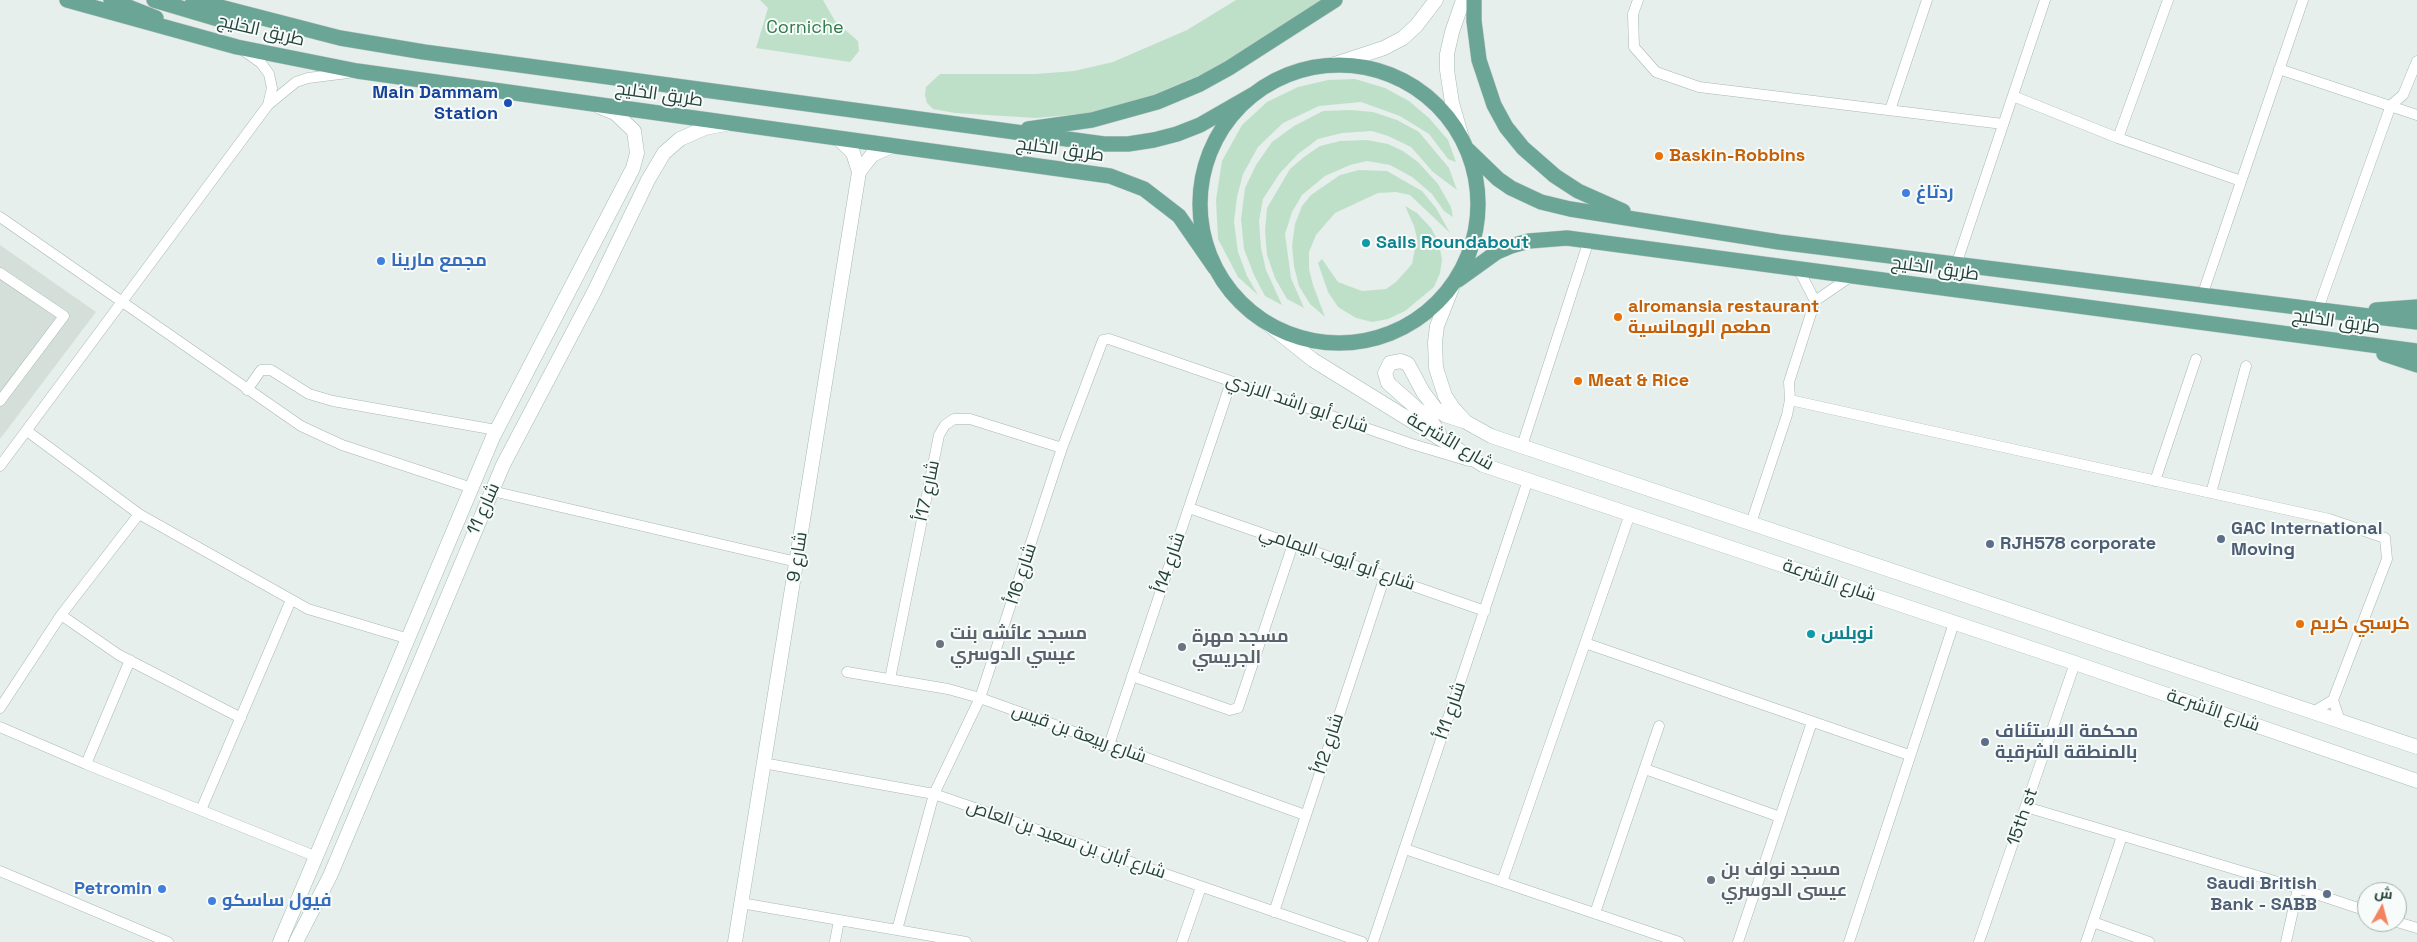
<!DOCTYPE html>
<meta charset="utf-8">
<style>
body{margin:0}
#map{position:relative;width:2417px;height:942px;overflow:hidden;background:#e6efeb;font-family:"Space Grotesk",Cairo,sans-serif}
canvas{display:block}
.north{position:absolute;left:2357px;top:882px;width:50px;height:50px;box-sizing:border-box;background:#f7fbf9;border:1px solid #a3b1ad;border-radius:50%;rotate:7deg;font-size:14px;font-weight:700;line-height:20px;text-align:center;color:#24423a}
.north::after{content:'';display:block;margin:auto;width:18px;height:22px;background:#f4845f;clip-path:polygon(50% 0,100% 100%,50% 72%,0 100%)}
</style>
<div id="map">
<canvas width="2417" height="942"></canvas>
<div class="north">ش</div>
</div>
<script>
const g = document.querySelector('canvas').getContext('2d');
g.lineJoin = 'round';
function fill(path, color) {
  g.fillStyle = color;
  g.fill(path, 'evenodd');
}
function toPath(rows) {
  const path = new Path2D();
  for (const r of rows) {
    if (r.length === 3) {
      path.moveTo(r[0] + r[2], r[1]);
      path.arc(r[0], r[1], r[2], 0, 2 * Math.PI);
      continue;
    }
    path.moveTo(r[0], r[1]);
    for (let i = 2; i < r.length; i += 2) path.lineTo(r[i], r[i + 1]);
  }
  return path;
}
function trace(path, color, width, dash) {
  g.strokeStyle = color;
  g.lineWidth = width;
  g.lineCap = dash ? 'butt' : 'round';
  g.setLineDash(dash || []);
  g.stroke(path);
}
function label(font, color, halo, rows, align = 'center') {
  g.font = font + ' "Space Grotesk",Cairo,sans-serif';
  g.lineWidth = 4;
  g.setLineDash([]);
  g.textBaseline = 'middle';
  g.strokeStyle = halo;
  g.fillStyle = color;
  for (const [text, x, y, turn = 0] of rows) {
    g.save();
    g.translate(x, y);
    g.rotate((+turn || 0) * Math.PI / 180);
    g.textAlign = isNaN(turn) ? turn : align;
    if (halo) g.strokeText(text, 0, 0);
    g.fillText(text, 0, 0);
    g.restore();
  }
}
fill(toPath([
 [0,245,96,312,0,439]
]), '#d4dfda');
fill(toPath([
 [760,0,823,0,835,21,858,41,859,51,850,62,756,48,768,8],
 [1236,0,1322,0,1219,67,1134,103,1092,113,1036,118,955,113,933,109,927,103,925,95,926,87,940,74,1036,74,1074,71,1113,62,1187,30],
 [1355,79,1385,88,1409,101,1429,118,1448,140,1456,162,1448,159,1429,134,1400,116,1361,102,1319,106,1283,123,1258,147,1243,174,1237,197,1234,222,1238,252,1247,276,1258,295,1238,277,1218,239,1216,200,1222,161,1242,125,1267,102,1298,87,1328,80],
 [1351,110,1373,112,1397,120,1419,132,1449,168,1457,190,1433,172,1411,147,1388,136,1372,131,1342,133,1318,139,1298,154,1280,173,1263,199,1259,221,1261,248,1266,270,1282,305,1265,296,1254,275,1244,249,1241,219,1245,188,1256,165,1272,142,1294,126,1323,111],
 [1367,140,1388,144,1403,151,1418,162,1438,184,1451,207,1453,217,1444,211,1432,194,1412,177,1390,165,1367,161,1350,165,1325,176,1302,195,1292,212,1285,234,1291,278,1304,308,1287,299,1275,278,1267,255,1265,231,1267,208,1290,169,1304,157,1320,146,1340,141],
 [1359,170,1387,171,1422,191,1436,208,1450,233,1410,195,1396,192,1378,193,1335,213,1316,235,1309,252,1309,269,1313,285,1325,317,1310,304,1299,286,1294,266,1292,246,1295,224,1302,206,1311,195,1340,175],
 [1405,206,1417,213,1431,228,1439,243,1442,260,1440,273,1434,287,1405,311,1388,319,1372,322,1356,318,1338,307,1328,292,1318,263,1322,259,1338,282,1362,291,1386,289,1396,282,1412,264,1417,238,1414,226]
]), '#bfe0c8');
const street = toPath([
 [1638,0,1633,14,1634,47,1656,72,1699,87,2003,124],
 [244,51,261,63,269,74,272,88,268,105],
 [2279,69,2417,115],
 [2013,96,2118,138,2241,181],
 [1890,110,1927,0],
 [2118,138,2168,0],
 [0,217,301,426,342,445,472,488],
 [1956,265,2045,0],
 [1799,270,1815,301],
 [0,273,64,316,0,401],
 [2202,296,2303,0],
 [2318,309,2391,105,2403,95,2417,61],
 [247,390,261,370,271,370,309,394,333,401,496,430],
 [1790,400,1789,382,1815,301,1850,277],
 [27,431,139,514,308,609,409,639],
 [1522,446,1589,240],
 [0,466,268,105,296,82,308,78,348,73],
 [2155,481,2196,359],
 [492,491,797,562],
 [2211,493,2246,366],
 [1189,508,1485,611],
 [1751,523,1787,415,1790,400,2329,519,2385,538,2387,559,2333,700],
 [61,615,119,655,241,718],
 [1585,643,1909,755],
 [847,672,948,689,980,698,1305,815],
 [1132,676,1230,710,1238,708,1293,544],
 [890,679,939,435,945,425,954,419,970,419,1062,448],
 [0,708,61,615,139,514],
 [2313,712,2333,700,2340,721],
 [0,727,86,764,317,857],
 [1109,745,1231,382],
 [763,763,934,794,1362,942],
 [86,764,130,660],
 [1645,769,1780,817],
 [2026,807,2298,888,2367,911],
 [201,810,291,600],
 [1405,849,1679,942],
 [0,871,168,942],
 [1502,882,1630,514],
 [741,903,966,942],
 [1274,912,1385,576],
 [1595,913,1659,726],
 [2093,922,2149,942],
 [2397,922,2417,928],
 [897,930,934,794,980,698,1062,448,1103,340,1109,339,1412,444,1469,461],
 [835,942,839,920],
 [1182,942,1201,887],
 [1373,942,1528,480],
 [1738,942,1812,722],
 [1849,942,1954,623],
 [1979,942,2075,663],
 [2086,942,2122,836],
 [2286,942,2298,888]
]);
const secondary = toPath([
 [1463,0,1452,32,1447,54,1447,70,1452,103,1463,141],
 [1335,64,1384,48,1403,38,1416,26,1436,0],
 [859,172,872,155,892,146],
 [1452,288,1437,326,1435,342,1436,368,1445,396,1453,408,1466,422,1491,436,2417,747],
 [1269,325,1313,360,1483,465,2075,663,2417,781],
 [1439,433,1431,421,1388,383,1385,373,1390,363,1401,361,1408,364,1423,392,1435,408,1445,415,1463,421],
 [280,942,493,437,633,168,637,153,634,131,615,113,600,107],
 [296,942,330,876,503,465,594,292,648,180,664,153,680,139,705,128,726,124],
 [735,942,859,172,853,153,839,139]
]);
const primary = toPath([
 [67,0,237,47,357,71,1110,176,1144,189,1179,216,1215,268],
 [111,0,156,18],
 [154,0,218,19,242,23],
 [193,0,340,38,424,52,1104,144,1128,144,1154,140,1177,134,1200,125,1254,94],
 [1474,0,1474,21,1479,60,1494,105,1506,127,1523,148,1555,176,1578,191,1623,211],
 [1339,204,139],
 [1028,129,1092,120,1157,102,1200,84,1229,68,1335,0],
 [1468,150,1498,179,1511,188,1541,202,1570,209,1779,242,2417,322],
 [1458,280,1497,252,1511,246,1529,241,1567,238,2417,351],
 [2376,310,2417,307],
 [2384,354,2417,365]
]);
trace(street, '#a8b8b2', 11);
trace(secondary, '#a4bbb3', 15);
trace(primary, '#c2cac8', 16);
trace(street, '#fff', 10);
trace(secondary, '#fff', 14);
trace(primary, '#6aa596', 15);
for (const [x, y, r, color] of [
 [508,103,5,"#1a4fb4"],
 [1659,156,5,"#e8710a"],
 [1906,193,5,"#3f7fe0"],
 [1366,243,5,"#0f9aa8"],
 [381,261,5,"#3f7fe0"],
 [1618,317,5,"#e8710a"],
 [1578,381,5,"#e8710a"],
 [2221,539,5,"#5c6f8a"],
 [1990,544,5,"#5c6f8a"],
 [2300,624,5,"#e8710a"],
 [1811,634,5,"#0f9aa8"],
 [940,644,5,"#6b7280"],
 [1182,647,5,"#6b7280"],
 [1985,742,5,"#5c6f8a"],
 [1711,880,5,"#6b7280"],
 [162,889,5,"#3f7fe0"],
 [2327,894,5,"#5c6f8a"],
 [212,901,5,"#3f7fe0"]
]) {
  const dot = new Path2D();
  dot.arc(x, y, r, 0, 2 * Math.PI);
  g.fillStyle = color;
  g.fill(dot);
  trace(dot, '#f7fbf9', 2);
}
label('18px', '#2d7a4b', '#f7fbf9', [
 ["Corniche",805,28]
]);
label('18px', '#24423a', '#f7fbf9', [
 ["طريق الخليج",261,31,13],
 ["طريق الخليج",659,95,8],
 ["طريق الخليج",1060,150,8],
 ["طريق الخليج",1935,269,8],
 ["طريق الخليج",2336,322,8],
 ["شارع أبو راشد الازدي",1297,404,19],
 ["شارع الأشرعة",1450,442,30],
 ["شارع 17أ",928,491,-78],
 ["شارع 11",484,509,-66],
 ["شارع 9",798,557,-81],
 ["شارع أبو أيوب اليمامي",1337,559,19],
 ["شارع 14أ",1170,563,-71],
 ["شارع 16أ",1022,574,-72],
 ["شارع الأشرعة",1829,581,19],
 ["شارع 11أ",1451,711,-71],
 ["شارع الأشرعة",2213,711,19],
 ["شارع ربيعة بن قيس",1079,734,20],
 ["شارع 12أ",1329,744,-72],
 ["15th st",2023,817,-71],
 ["شارع أبان بن سعيد بن العاص",1066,840,19]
]);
label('bold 18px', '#164399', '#f7fbf9', [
 ["Main Dammam",498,93],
 ["Station",498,114]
], 'right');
label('bold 18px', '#c56008', '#f7fbf9', [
 ["Baskin-Robbins",1669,156],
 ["alromansia restaurant",1628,307],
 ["مطعم الرومانسية",1628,328],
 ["Meat & Rice",1588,381],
 ["كرسبي كريم",2310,624]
], 'left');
label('bold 18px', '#366cbe', '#f7fbf9', [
 ["ردتاغ",1916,193],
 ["مجمع مارينا",391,261],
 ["Petromin",152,889,"right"],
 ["فيول ساسكو",222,901]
], 'left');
label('bold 18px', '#0d838f', '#f7fbf9', [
 ["Sails Roundabout",1376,243],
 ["نوبلس",1821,634]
], 'left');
label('bold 18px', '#4e5e75', '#f7fbf9', [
 ["GAC International",2231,529],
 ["Moving",2231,550],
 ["RJH578 corporate",2000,544],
 ["محكمة الاستئناف",1995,732],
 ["بالمنطقة الشرقية",1995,753],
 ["Saudi British",2317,884,"right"],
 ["Bank - SABB",2317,905,"right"]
], 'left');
label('bold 18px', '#5b616d', '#f7fbf9', [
 ["مسجد عائشه بنت",950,634],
 ["عيسي الدوسري",950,655],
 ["مسجد مهرة",1192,637],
 ["الجريسي",1192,658],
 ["مسجد نواف بن",1721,870],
 ["عيسى الدوسري",1721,891]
], 'left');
</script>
